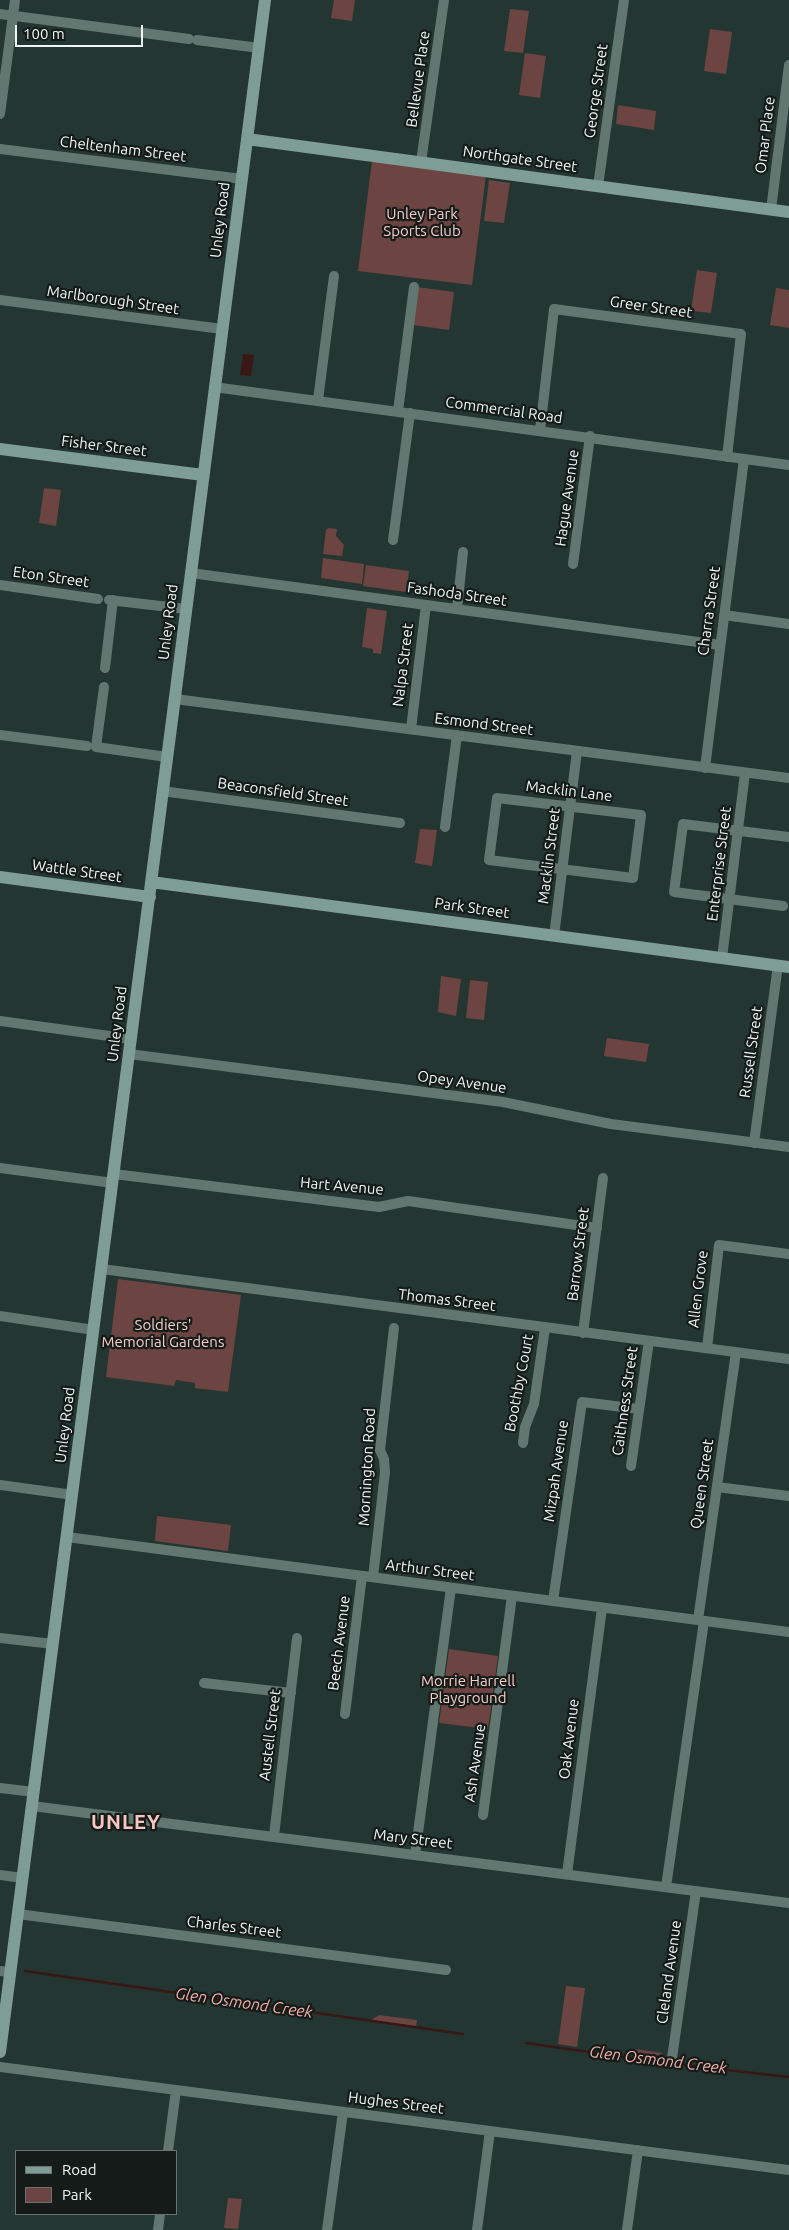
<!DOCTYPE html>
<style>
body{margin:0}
#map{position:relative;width:789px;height:2230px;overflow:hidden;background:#243631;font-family:Ubuntu,sans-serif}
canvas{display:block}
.legend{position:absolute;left:15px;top:2150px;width:162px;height:65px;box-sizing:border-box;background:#141b19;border:1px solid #6b7371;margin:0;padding:6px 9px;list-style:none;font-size:15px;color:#edf8f4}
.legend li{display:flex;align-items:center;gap:10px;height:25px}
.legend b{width:25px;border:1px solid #6b7371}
.scale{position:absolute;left:15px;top:25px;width:128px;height:22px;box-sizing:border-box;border:2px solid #edf8f4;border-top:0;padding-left:6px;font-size:15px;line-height:18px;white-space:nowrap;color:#edf8f4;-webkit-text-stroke:4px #141b19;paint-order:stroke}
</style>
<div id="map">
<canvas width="789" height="2230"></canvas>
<ul class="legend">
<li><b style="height:6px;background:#7e9d94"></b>Road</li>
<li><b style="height:14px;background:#6c4441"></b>Park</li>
</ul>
<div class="scale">100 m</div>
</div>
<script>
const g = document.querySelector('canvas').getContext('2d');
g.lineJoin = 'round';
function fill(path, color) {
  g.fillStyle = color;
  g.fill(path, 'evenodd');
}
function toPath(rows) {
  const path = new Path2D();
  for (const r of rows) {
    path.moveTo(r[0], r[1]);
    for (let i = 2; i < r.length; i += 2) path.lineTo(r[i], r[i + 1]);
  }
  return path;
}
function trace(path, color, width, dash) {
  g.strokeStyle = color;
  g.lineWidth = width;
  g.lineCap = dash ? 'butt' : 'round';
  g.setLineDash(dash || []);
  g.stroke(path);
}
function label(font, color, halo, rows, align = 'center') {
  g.font = font + ' Ubuntu,sans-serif';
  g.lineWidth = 4.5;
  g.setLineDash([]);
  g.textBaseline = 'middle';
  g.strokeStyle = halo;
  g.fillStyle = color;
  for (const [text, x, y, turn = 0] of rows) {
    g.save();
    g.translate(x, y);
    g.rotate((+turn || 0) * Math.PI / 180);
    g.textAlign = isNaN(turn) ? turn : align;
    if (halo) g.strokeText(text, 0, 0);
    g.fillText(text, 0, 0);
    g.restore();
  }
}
fill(toPath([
 [334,0,355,0,352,21,331,18],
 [510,9,529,11,523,53,504,51],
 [710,29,732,32,726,74,704,71],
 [525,53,546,56,540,98,519,95],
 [618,105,656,111,654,130,616,124],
 [372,161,486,175,472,285,358,271],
 [489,180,510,183,504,223,484,221],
 [697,270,717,273,711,313,691,311],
 [417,287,454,292,449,330,413,325],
 [776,288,789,290,789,328,770,325],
 [44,488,61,490,56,526,39,523],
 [328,528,337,529,336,536,344,545,342,556,323,554,326,530],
 [323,558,364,564,362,584,321,578],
 [366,565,409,571,406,592,363,586],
 [367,608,387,611,381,654,373,653,373,649,362,647],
 [420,829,437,830,432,866,415,863],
 [441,976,461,979,456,1016,438,1012],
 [470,980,488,982,484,1020,466,1018],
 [607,1038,649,1044,646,1062,604,1056],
 [118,1279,241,1295,228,1392,195,1388,195,1383,176,1380,174,1386,106,1377],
 [157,1516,231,1525,228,1551,155,1541],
 [449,1649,498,1656,488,1729,439,1723],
 [566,1986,585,1988,577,2047,558,2044],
 [379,2015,417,2020,416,2027,371,2020],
 [635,2049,663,2053,654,2057,628,2053],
 [228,2198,242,2199,238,2229,224,2228]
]), '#6c4441');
fill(toPath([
 [243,354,254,355,251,376,240,375]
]), '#391715');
trace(toPath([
 [25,1971,463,2034],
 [526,2043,665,2063,789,2077]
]), '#391715', 2.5);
trace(toPath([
 [0,14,189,39],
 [197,40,259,48],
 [0,114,15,0],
 [0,149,242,179],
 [421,162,444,0],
 [598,186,624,0],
 [771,210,789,65],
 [0,300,222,329],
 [214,387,789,465],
 [318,400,334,276],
 [398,411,414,287],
 [540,430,554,309,741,334,727,457],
 [393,540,410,413],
 [573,564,590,436],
 [191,573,720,645],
 [0,585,98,599],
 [109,600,186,609],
 [457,609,463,552],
 [724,615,789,624],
 [105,668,113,600],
 [104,687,96,747,167,757],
 [175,699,789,778],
 [411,729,426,605],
 [0,735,87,746],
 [705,768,744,459],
 [162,791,400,823],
 [497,798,641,815,633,878,489,860,497,798],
 [445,827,457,735],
 [783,906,674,892,683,824,789,837],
 [554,936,577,751],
 [722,958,745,773],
 [0,1021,131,1039],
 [129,1054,503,1102,611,1124,789,1147],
 [754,1143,778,965],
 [0,1168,113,1183],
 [114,1174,379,1207,408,1201,597,1228],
 [102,1269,789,1359],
 [0,1316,94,1330],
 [583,1333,603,1178],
 [707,1348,719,1245,789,1254],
 [523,1443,525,1427,534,1404,545,1328],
 [631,1466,649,1341],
 [0,1485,73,1495],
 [717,1487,789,1496],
 [67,1537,789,1632],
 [373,1577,385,1472,384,1459,380,1450,394,1328],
 [553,1601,582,1402,639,1409],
 [698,1620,736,1352],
 [0,1638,53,1644],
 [204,1683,291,1693],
 [345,1714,362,1576],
 [0,1788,34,1792],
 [32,1806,789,1903],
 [483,1815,512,1596],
 [274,1836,297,1638],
 [415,1855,451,1588],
 [567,1874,602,1608],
 [0,1875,23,1878],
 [666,1887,704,1621],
 [18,1914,446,1970],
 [0,1971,10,1972],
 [672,2058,696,1891],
 [0,2067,789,2170],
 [168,2151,176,2090],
 [158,2230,160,2214],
 [327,2230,343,2112],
 [477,2230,490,2131],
 [627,2230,638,2150]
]), '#637771', 10);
trace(toPath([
 [247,139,789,212],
 [0,449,203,475],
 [0,877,150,897],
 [151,882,789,967],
 [0,2052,265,0]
]), '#7e9d94', 12);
label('15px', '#edf8f4', '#141b19', [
 ["Bellevue Place",418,79,-82],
 ["George Street",596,91,-82],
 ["Omar Place",765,135,-83],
 ["Cheltenham Street",123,149,7],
 ["Northgate Street",520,159,8],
 ["Unley Road",220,220,-83],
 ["Marlborough Street",113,300,8],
 ["Greer Street",651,307,8],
 ["Commercial Road",504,410,8],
 ["Fisher Street",104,446,7],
 ["Hague Avenue",567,498,-82],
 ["Eton Street",51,577,8],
 ["Fashoda Street",457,594,8],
 ["Charra Street",709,611,-82],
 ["Unley Road",168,622,-83],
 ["Nalpa Street",403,665,-83],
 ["Esmond Street",484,724,7],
 ["Macklin Lane",569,791,7],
 ["Beaconsfield Street",283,792,8],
 ["Macklin Street",549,856,-83],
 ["Enterprise Street",719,864,-83],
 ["Wattle Street",77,871,8],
 ["Park Street",472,908,8],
 ["Unley Road",117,1024,-83],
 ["Russell Street",751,1052,-82],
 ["Opey Avenue",462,1082,8],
 ["Hart Avenue",342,1186,5],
 ["Barrow Street",578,1254,-83],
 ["Allen Grove",698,1289,-83],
 ["Thomas Street",447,1300,7],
 ["Boothby Court",519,1383,-79],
 ["Caithness Street",625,1401,-82],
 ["Unley Road",65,1425,-83],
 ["Mornington Road",367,1467,-87],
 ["Mizpah Avenue",556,1471,-82],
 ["Queen Street",702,1484,-82],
 ["Arthur Street",430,1570,7],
 ["Beech Avenue",339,1643,-83],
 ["Austell Street",270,1735,-83],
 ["Oak Avenue",569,1739,-83],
 ["Ash Avenue",475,1763,-82],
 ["Mary Street",413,1839,7],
 ["Charles Street",234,1927,7],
 ["Cleland Avenue",669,1972,-82],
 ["Hughes Street",396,2103,7]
]);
label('15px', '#f8ccc8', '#141b19', [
 ["Unley Park",422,214],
 ["Sports Club",422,231],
 ["Soldiers'",163,1325],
 ["Memorial Gardens",163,1342],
 ["Morrie Harrell",468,1681],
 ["Playground",468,1698]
]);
label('italic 16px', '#f5ada8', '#141b19', [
 ["Glen Osmond Creek",244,2003,8],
 ["Glen Osmond Creek",658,2060,7]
]);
g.letterSpacing = '1px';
label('bold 20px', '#f9c5c1', '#141b19', [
 ["UNLEY",126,1822]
]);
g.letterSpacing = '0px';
</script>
